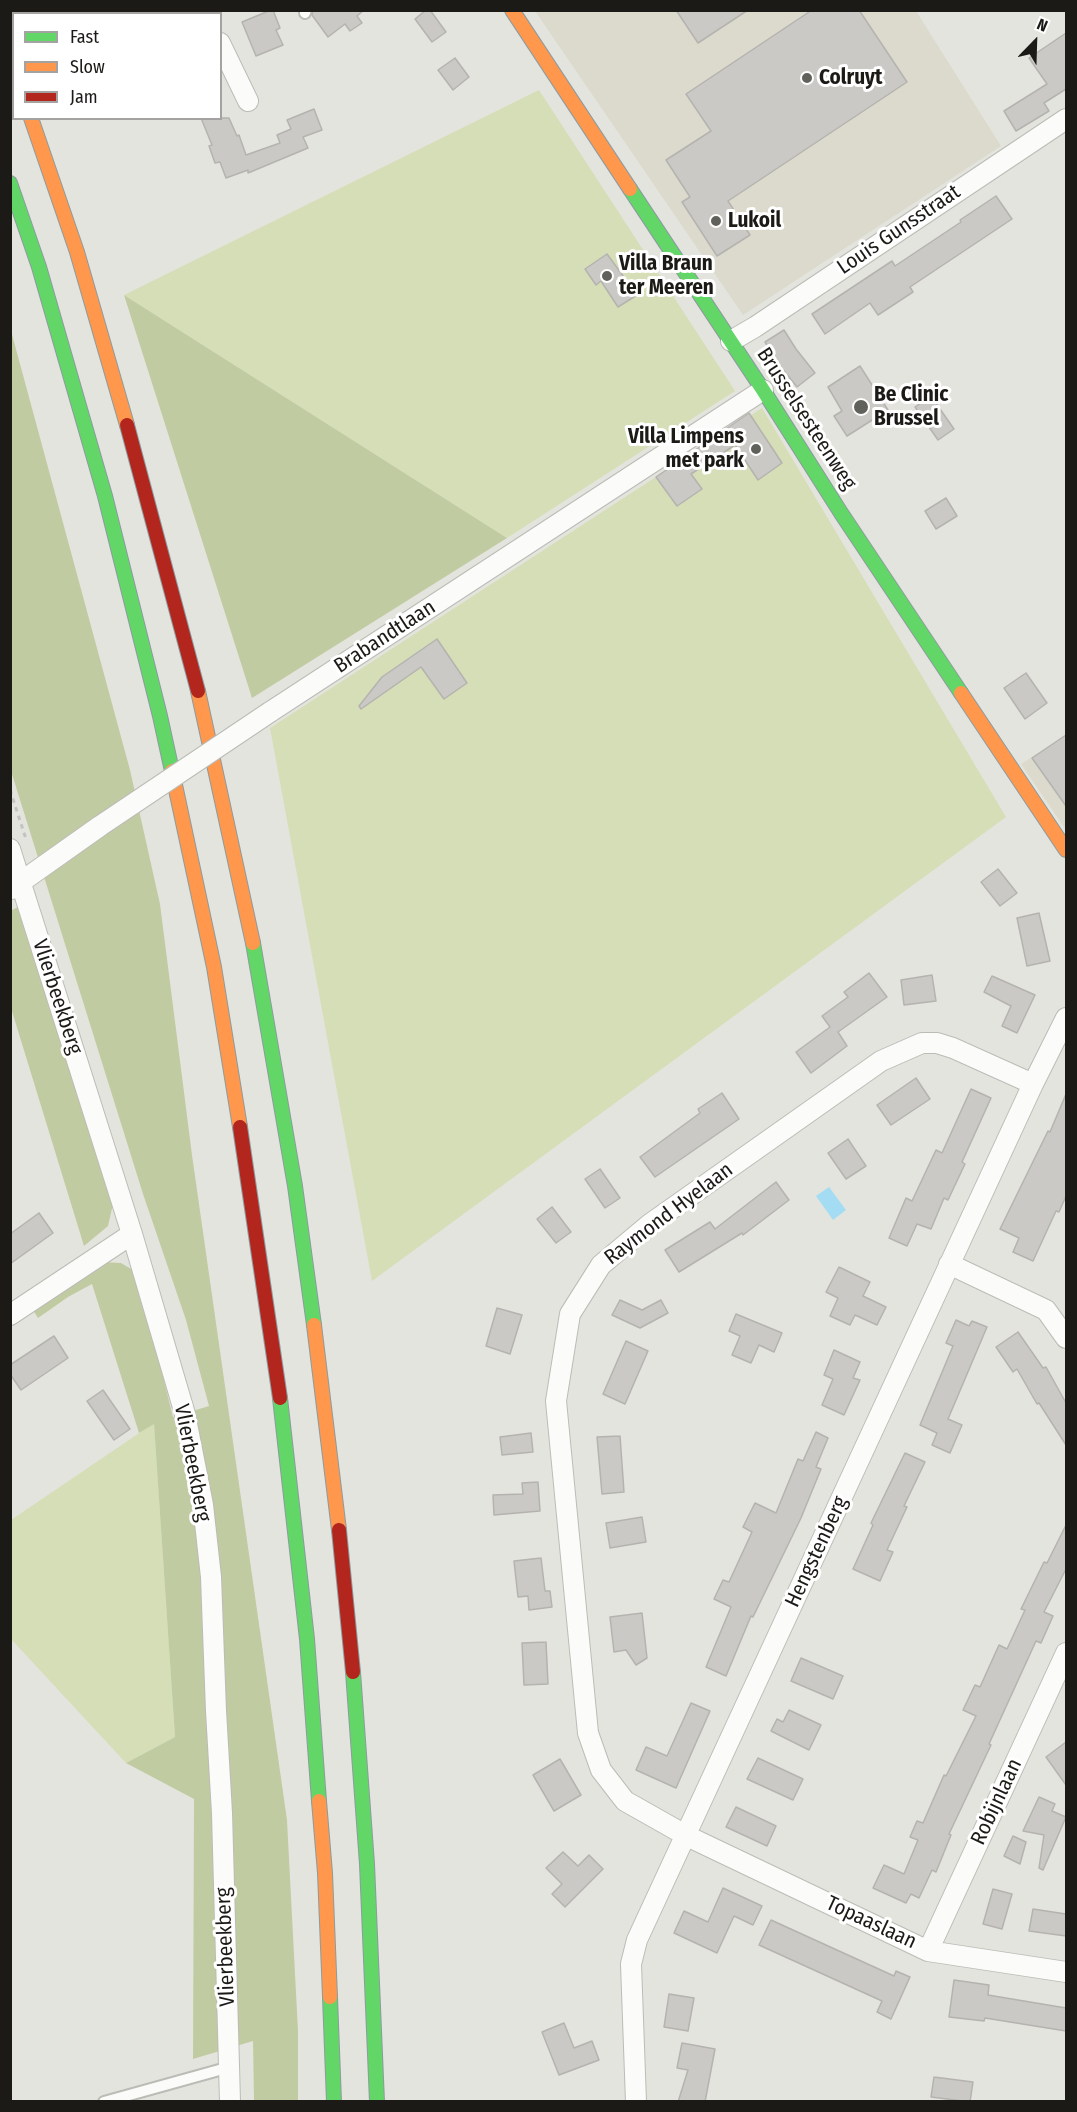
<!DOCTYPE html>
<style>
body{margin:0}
#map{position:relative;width:1077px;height:2112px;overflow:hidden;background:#e4e4de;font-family:"Fira Sans Condensed",sans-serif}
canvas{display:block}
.frame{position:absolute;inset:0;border:12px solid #1b1a16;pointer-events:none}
.legend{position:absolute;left:12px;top:12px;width:210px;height:108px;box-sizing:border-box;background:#fff;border:2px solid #a4a3a2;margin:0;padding:8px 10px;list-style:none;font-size:18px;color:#1b1a16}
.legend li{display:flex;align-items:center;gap:12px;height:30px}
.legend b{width:30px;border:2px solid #a4a3a2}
.north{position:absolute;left:1005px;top:12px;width:60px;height:60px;-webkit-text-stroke:4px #fff;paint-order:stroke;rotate:23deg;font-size:16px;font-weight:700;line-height:24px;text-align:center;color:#1b1a16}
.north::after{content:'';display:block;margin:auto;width:21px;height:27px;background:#1b1a16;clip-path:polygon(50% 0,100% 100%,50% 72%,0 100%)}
</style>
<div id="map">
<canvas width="1077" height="2112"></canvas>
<div class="frame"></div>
<ul class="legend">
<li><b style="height:8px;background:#63d668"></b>Fast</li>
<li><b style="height:8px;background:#ff974d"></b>Slow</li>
<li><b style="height:8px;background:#b3261e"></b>Jam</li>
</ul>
<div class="north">N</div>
</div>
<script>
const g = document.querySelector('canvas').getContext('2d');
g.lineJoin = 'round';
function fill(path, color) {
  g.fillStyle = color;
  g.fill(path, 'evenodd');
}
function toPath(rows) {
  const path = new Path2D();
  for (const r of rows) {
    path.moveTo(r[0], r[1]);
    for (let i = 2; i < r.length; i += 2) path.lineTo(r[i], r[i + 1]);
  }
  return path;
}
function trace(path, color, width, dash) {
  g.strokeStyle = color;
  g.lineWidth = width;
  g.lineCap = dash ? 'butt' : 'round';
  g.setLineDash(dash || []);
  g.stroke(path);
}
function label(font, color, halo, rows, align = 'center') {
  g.font = font + ' "Fira Sans Condensed",sans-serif';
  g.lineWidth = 6;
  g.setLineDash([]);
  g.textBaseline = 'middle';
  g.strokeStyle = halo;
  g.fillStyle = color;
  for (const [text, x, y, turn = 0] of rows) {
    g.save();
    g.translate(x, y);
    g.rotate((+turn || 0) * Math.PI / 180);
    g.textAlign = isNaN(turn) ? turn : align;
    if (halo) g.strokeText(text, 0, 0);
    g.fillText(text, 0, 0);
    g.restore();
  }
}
fill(toPath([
 [535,11,916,11,1001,146,743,315],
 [1066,735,1066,830,1021,764]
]), '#dcdacd');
fill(toPath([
 [539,90,735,391,507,538,124,295],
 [762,408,1006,817,372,1281,270,728],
 [154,1423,175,1737,126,1763,11,1639,11,1520]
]), '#d5deb6');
fill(toPath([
 [124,295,507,538,252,698],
 [10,327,130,770,160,904,192,1155,287,1820,298,2031,298,2101,254,2101,253,2041,193,2059,194,1799,126,1763,175,1737,154,1424,139,1433,92,1284,68,1297,38,1318,33,1310,102,1262,121,1263,133,1270,142,1292,173,1417,209,1406,186,1320,143,1194,11,771],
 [18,907,113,1204,108,1226,84,1246,11,1008,10,911]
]), '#c1cba2');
fill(toPath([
 [829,1187,846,1210,833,1220,816,1196]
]), '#a4dcf4');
const building = toPath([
 [271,10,273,10,280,28,276,30,283,45,256,56,242,22,271,10],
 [313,10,364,10,357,16,362,23,350,31,345,24,328,37,312,15,313,10],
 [426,10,430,10,446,32,432,42,415,19,426,10],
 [676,10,748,10,698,43,676,10],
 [812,10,859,10,907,82,728,201,750,235,717,256,682,202,690,197,666,160,711,131,686,94,812,10],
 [1066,33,1066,89,1044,103,1049,111,1016,131,1004,111,1047,84,1029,58,1066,33],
 [455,58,469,77,453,90,438,70,455,58],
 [314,109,322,130,303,137,308,148,248,173,248,170,226,178,220,162,215,163,209,146,212,145,201,118,229,118,237,136,239,135,246,155,280,143,277,135,291,129,287,120,314,109],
 [996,196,1012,219,910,287,913,292,878,315,870,303,825,334,812,314,892,261,895,266,961,222,960,220,996,196],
 [607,254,637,295,618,307,601,281,596,285,585,269,607,254],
 [784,330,796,349,815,373,797,387,777,362,765,342,784,330],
 [860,366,888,410,847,436,834,416,842,411,828,387,860,366],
 [931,396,954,429,938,440,915,407,931,396],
 [749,413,782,463,758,480,735,445,691,474,702,489,677,506,656,477,749,413],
 [946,498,957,516,936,529,925,511,946,498],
 [437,639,467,683,444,699,421,667,361,709,359,706,382,677,437,639],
 [1026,673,1047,703,1025,719,1004,688,1026,673],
 [1066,735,1066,806,1032,758,1066,735],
 [998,869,1017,893,1000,906,981,882,998,869],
 [1039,913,1050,961,1027,966,1017,918,1039,913],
 [869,973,887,997,838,1032,847,1046,811,1073,796,1052,830,1027,822,1016,848,997,844,992,869,973],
 [932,975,936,1001,904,1005,901,980,932,975],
 [992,976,1035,995,1017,1033,1002,1026,1011,1006,984,992,992,976],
 [916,1078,930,1099,891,1125,877,1105,916,1078],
 [971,1089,991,1098,962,1162,965,1164,948,1200,944,1198,931,1229,917,1224,907,1246,889,1238,906,1198,912,1201,936,1150,942,1153,971,1089],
 [722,1093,739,1119,655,1177,640,1157,700,1113,698,1109,722,1093],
 [1066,1094,1066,1196,1059,1212,1056,1211,1033,1261,1013,1252,1019,1238,1000,1229,1048,1131,1050,1132,1066,1094],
 [848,1139,866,1166,846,1179,828,1153,848,1139],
 [600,1169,620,1198,605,1208,585,1179,600,1169],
 [776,1182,789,1200,743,1235,742,1233,679,1272,665,1250,710,1222,715,1229,776,1182],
 [552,1207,571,1232,556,1243,537,1219,552,1207],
 [39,1213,53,1233,10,1264,10,1234,39,1213],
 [839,1267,870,1282,863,1296,886,1307,877,1325,855,1315,850,1325,830,1316,838,1298,826,1292,839,1267],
 [620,1300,642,1310,661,1300,668,1313,640,1328,612,1315,620,1300],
 [497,1308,522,1315,510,1354,486,1346,497,1308],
 [736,1314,782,1333,774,1352,759,1345,751,1363,732,1355,740,1336,729,1331,736,1314],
 [956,1320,969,1326,972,1321,987,1327,948,1419,962,1425,950,1453,932,1445,937,1433,920,1425,953,1346,946,1343,956,1320],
 [1018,1332,1043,1368,1046,1367,1066,1403,1066,1445,1039,1403,1037,1404,1017,1369,1013,1372,996,1347,1018,1332],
 [54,1336,68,1358,21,1390,10,1374,10,1365,54,1336],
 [626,1341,648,1351,625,1404,603,1394,626,1341],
 [834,1350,860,1362,853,1378,860,1380,844,1415,822,1405,833,1379,824,1375,834,1350],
 [103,1390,130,1429,114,1440,87,1401,103,1390],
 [816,1432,828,1438,816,1467,821,1469,801,1518,753,1617,751,1616,726,1676,706,1667,731,1607,714,1599,723,1580,729,1582,752,1532,743,1527,755,1503,776,1513,798,1459,803,1461,816,1432],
 [531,1433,533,1452,502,1455,500,1437,531,1433],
 [620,1436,624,1492,602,1494,597,1437,620,1436],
 [905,1453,925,1462,904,1506,907,1507,887,1550,893,1552,880,1581,853,1569,873,1525,871,1523,905,1453],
 [538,1482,540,1511,494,1515,493,1495,523,1494,522,1483,538,1482],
 [642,1517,646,1542,610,1548,606,1523,642,1517],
 [1066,1525,1066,1569,1044,1612,1053,1616,1041,1643,1036,1641,989,1744,991,1745,949,1834,951,1835,936,1872,932,1870,919,1898,911,1894,906,1903,873,1888,884,1865,904,1874,918,1840,910,1837,917,1821,923,1823,944,1775,946,1776,976,1716,963,1710,975,1685,980,1687,999,1645,1007,1649,1025,1610,1021,1609,1044,1562,1047,1563,1066,1525],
 [541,1558,545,1591,550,1591,552,1607,529,1610,528,1596,518,1597,514,1561,541,1558],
 [642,1613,647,1658,636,1665,626,1650,614,1652,610,1617,642,1613],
 [546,1642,548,1684,524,1685,522,1643,546,1642],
 [801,1658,843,1676,833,1699,791,1681,801,1658],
 [691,1703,710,1711,676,1788,636,1770,646,1747,667,1756,691,1703],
 [789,1710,821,1725,809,1750,771,1731,777,1719,783,1722,789,1710],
 [1066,1742,1066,1785,1046,1757,1066,1742],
 [758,1758,803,1779,793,1800,747,1779,758,1758],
 [560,1759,581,1795,554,1811,533,1775,560,1759],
 [1039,1797,1055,1804,1052,1811,1066,1817,1043,1870,1039,1868,1044,1835,1023,1831,1039,1797],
 [736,1807,776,1826,767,1846,726,1827,736,1807],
 [1013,1836,1026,1842,1020,1864,1004,1856,1013,1836],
 [563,1852,578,1866,589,1855,603,1869,565,1907,552,1894,562,1884,546,1868,563,1852],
 [723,1888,762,1906,753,1925,734,1916,717,1953,674,1933,684,1911,708,1922,723,1888],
 [993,1889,1012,1894,1002,1929,983,1924,993,1889],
 [1033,1909,1066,1914,1066,1936,1029,1931,1033,1909],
 [771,1920,894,1976,896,1971,910,1977,891,2019,877,2012,882,2001,759,1945,771,1920],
 [954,1980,989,1985,988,1995,1066,2008,1066,2031,985,2018,984,2021,949,2017,954,1980],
 [669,1994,694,1998,688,2031,664,2027,669,1994],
 [564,2023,574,2048,592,2041,599,2060,559,2075,542,2032,564,2023],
 [682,2043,715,2049,705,2102,678,2102,688,2070,677,2068,682,2043],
 [934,2077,973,2082,970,2102,931,2097,934,2077]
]);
fill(building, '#cbc9c5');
trace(building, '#b5b3af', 1.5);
const lane = toPath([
 [305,13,306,10],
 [104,2102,230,2067]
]);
const street = toPath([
 [205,10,207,14],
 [220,43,248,101],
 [731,341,755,327,1066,119],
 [270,712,763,390],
 [10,849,132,1234,185,1414,203,1505,211,1577,216,1711,222,1813,230,2102],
 [11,889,100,826],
 [1033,1084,953,1048,937,1043,922,1043,881,1061,650,1224,601,1265,570,1314,556,1401,588,1733,601,1770,625,1801,687,1836,928,1951,1066,1972],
 [949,1264,1046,1310,1066,1338],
 [10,1315,132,1234],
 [928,1951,1066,1653],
 [636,2102,631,1964,637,1940,1033,1084,1066,1018]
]);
const fast = toPath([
 [10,58,14,67],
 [10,183,39,267,105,496,160,716,172,771],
 [630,189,763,390,841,513,961,693],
 [253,943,295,1186,314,1325],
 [280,1398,307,1639,319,1801],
 [353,1672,367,1864,377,2102],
 [330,1997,334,2102]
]);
const slow = toPath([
 [512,10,630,189],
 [31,118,77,252,127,425],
 [198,691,253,943],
 [961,693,1066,850],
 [172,771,214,967,240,1127],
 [314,1325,339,1530],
 [319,1801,325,1873,330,1997]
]);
const jam = toPath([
 [127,425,198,691],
 [240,1127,280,1398],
 [339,1530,353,1672]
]);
trace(lane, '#bcbcb7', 14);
trace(street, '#bcbcb7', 22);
trace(fast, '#8c9c9f', 16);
trace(slow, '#8c9c9f', 16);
trace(jam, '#8c9c9f', 16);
trace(toPath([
 [10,790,26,839]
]), '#c4c3c1', 3, [4.5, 4.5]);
trace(lane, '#fbfbfa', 10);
trace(street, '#fbfbfa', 20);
trace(fast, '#63d668', 14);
trace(slow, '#ff974d', 14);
trace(jam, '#b3261e', 14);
const streetBridge = toPath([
 [100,826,270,712]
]);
trace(streetBridge, '#bcbcb7', 22, []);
trace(streetBridge, '#fbfbfa', 20);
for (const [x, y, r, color] of [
 [807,78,6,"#61615c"],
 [716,221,6,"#61615c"],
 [607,276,6,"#61615c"],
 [861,407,8,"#61615c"],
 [756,449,6,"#61615c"]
]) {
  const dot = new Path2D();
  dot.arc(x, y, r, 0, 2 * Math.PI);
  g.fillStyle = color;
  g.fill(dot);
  trace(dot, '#fff', 2);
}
label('bold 21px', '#1b1a16', '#fff', [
 ["Colruyt",819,78],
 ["Lukoil",728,221],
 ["Villa Braun",619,264],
 ["ter Meeren",619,288],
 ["Be Clinic",874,395],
 ["Brussel",874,419],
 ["Villa Limpens",744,437,"right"],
 ["met park",744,461,"right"]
], 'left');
label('21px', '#1b1a16', '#fff', [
 ["Louis Gunsstraat",899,230,-34],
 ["Brusselsesteenweg",806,419,57],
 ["Brabandtlaan",385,637,-33],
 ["Vlierbeekberg",57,997,72],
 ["Raymond Hyelaan",669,1214,-37],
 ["Vlierbeekberg",192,1463,79],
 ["Hengstenberg",817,1552,-65],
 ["Robijnlaan",997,1802,-65],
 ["Topaaslaan",871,1923,25],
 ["Vlierbeekberg",226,1947,-92]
]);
</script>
